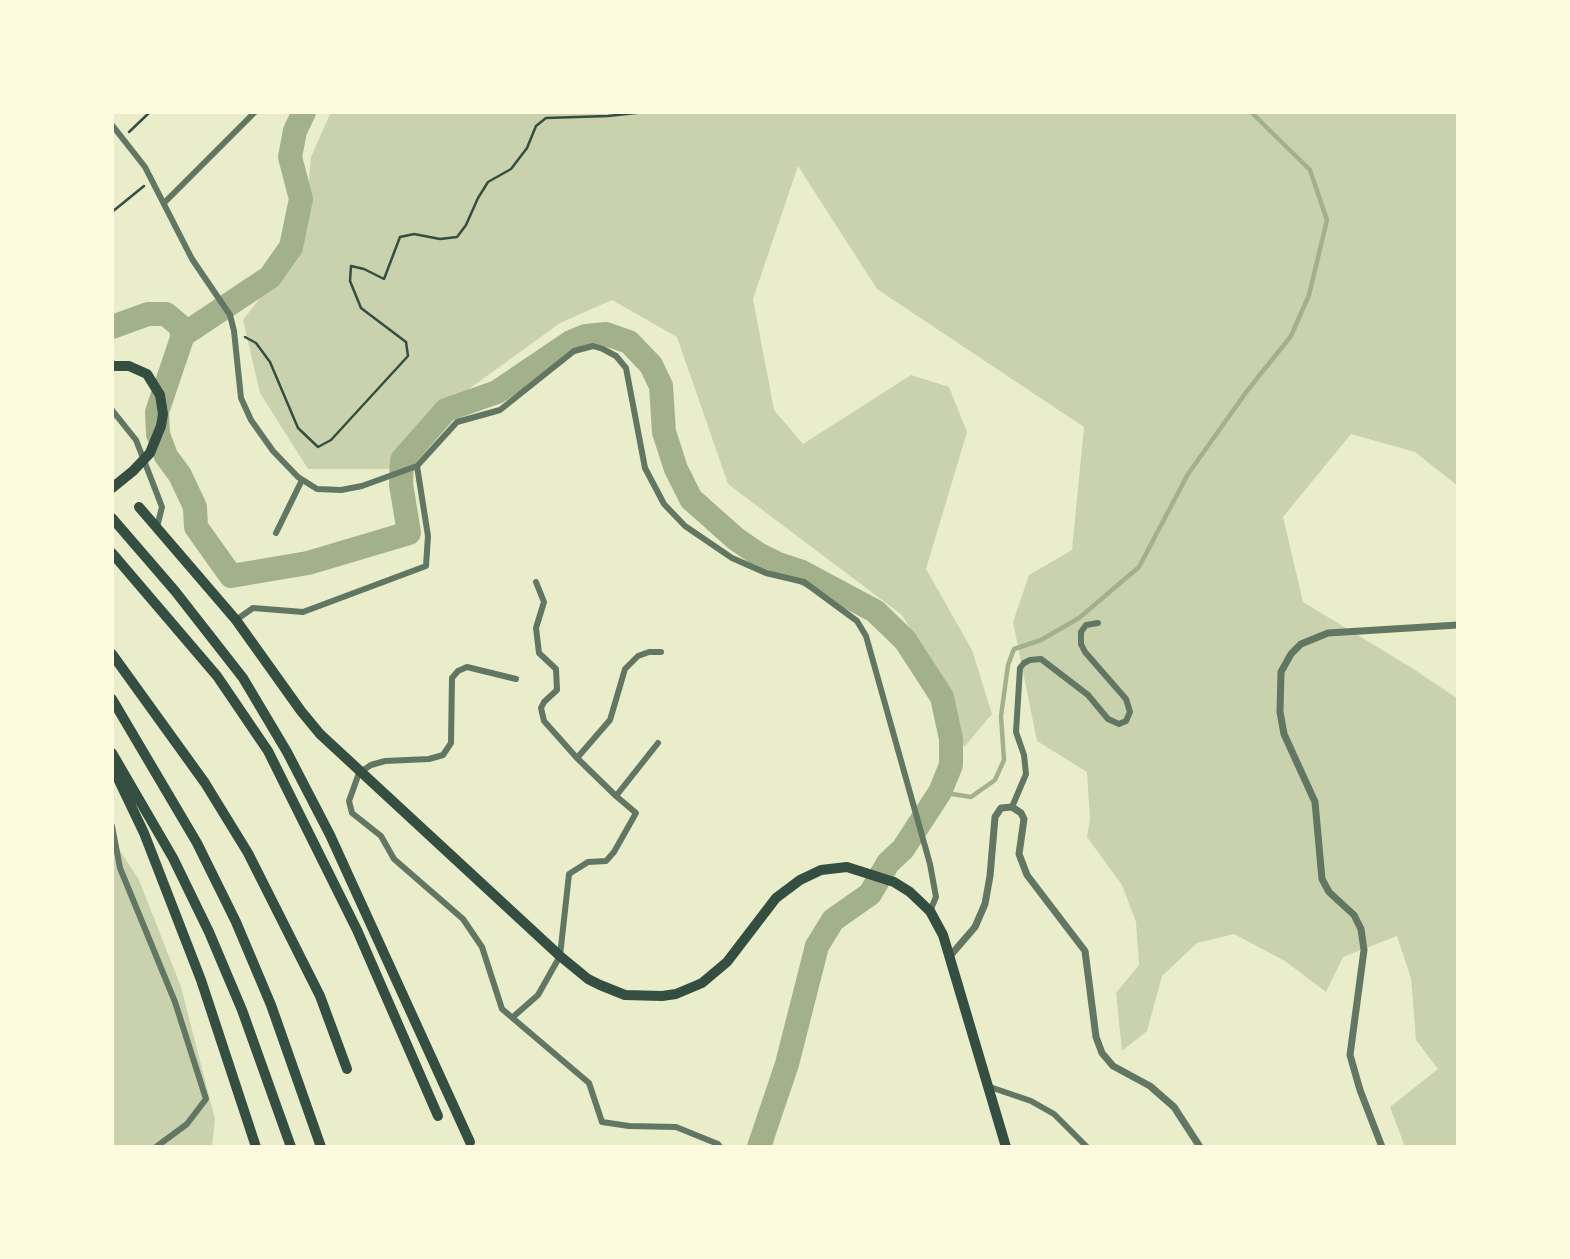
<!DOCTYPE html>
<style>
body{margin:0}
#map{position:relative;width:1570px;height:1259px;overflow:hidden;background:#e9edc9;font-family:Helvetica,sans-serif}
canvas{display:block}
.frame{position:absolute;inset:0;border:114px solid #fefae0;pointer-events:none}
</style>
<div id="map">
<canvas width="1570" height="1259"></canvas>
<div class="frame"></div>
</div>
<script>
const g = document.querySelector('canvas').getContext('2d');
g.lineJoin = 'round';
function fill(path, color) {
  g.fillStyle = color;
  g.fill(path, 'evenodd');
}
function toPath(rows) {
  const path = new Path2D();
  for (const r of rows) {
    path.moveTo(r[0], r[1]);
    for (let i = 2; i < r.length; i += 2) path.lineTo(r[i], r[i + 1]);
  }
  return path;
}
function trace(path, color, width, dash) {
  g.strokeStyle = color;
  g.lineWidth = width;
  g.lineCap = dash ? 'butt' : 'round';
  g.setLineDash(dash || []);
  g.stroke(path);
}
fill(toPath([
 [331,112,1458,112,1458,486,1415,452,1351,434,1283,517,1303,602,1412,668,1458,699,1458,1147,1405,1147,1390,1107,1438,1069,1416,1040,1411,978,1397,936,1343,957,1326,992,1285,961,1234,934,1197,943,1162,976,1147,1031,1122,1051,1116,993,1139,965,1136,922,1122,885,1087,837,1090,819,1087,772,1037,741,1013,622,1029,575,1072,550,1084,427,877,289,798,166,753,299,774,410,803,444,911,375,949,387,967,432,926,569,972,650,992,714,964,747,940,678,902,615,728,484,677,337,612,300,560,323,440,410,390,469,308,469,260,393,243,320,303,243,311,157],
 [112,838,139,880,181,987,215,1119,212,1147,112,1147]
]), '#cad2ad');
trace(toPath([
 [940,792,971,797,995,780,1004,760,1001,716,1008,665,1014,649,1041,640,1079,618,1139,567,1188,474,1247,391,1291,336,1309,295,1327,220,1310,170,1251,112]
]), '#a3b18a', 4.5);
trace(toPath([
 [112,327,148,314,166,314,179,325,183,335,157,412,158,434,166,456,180,475,195,507,196,527,231,576,308,563,409,533,401,484,402,460,446,410,497,392,571,342,586,336,606,334,629,342,651,365,661,386,664,432,676,469,691,499,736,539,758,554,778,564,802,572,875,611,905,640,942,697,951,739,951,765,940,792,903,849,888,863,870,894,833,920,817,946,787,1064,759,1147],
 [183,335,270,277,291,247,301,199,290,157,295,131,304,112]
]), '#a3b18a', 24);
trace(toPath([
 [129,132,150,112],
 [112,212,144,186],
 [245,337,256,343,270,362,298,428,318,447,331,440,408,356,406,342,361,308,350,281,351,266,364,269,384,279,400,237,414,234,440,239,457,237,466,225,478,198,488,182,511,169,527,148,536,126,546,118,608,116,645,112]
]), '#344e41', 2.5);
trace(toPath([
 [112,125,145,167,192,259,230,315,234,331,241,398,251,420,273,451,298,477,317,489,341,490,362,486,417,466],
 [164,203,255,112],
 [112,410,136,440,152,481,162,507,157,527],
 [276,533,302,480],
 [536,582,544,602,536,628,539,653,556,669,557,690,544,702,541,708,544,721,577,758],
 [236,620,253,608,303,612,426,566,428,536,417,466,457,422,500,410,574,351,593,346,603,349,616,356,626,368,645,468,664,504,685,526,732,558,766,573,804,582,857,621,866,636,930,864,936,897,930,911],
 [516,679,467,667,458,671,452,678,451,743,443,755,429,759,385,761,371,765,359,773,349,801,352,813,381,836,394,859,463,919,482,947,502,1009,589,1083,602,1122,629,1126,676,1127,718,1144,720,1147],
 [616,796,577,758,610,720,625,669,638,656,649,652,661,652],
 [1012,807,1026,774,1024,755,1016,732,1020,668,1024,663,1030,660,1041,659,1088,695,1108,719,1119,724,1126,721,1130,712,1126,699,1085,652,1081,644,1081,632,1086,625,1098,623],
 [112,826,120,868,175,1002,206,1099,187,1124,156,1147],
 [513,1017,538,995,560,956,569,874,588,862,606,861,614,852,636,813,616,796,658,743],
 [987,1086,1031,1101,1054,1114,1087,1147]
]), '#617663', 6);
trace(toPath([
 [950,956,975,927,985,904,990,876,995,817,1001,808,1012,807,1021,813,1024,819,1019,854,1027,875,1085,951,1096,1037,1102,1053,1113,1066,1150,1086,1174,1107,1200,1147],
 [1382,1147,1360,1090,1350,1055,1364,950,1361,929,1354,915,1329,892,1322,879,1315,802,1284,734,1280,712,1281,672,1291,654,1301,644,1328,633,1458,625]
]), '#617663', 7);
trace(toPath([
 [112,366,129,366,147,374,160,395,163,414,161,426,150,453,133,471,112,488],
 [139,507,236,620,301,711,320,734,560,956,588,979,600,985,625,995,662,996,676,994,702,983,727,962,776,898,800,880,821,870,847,867,894,882,910,892,930,911,943,935,1006,1147],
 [112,518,175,591,243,678,287,752,330,835,470,1142],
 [112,553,217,676,268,751,357,930,438,1116]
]), '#344e41', 10);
trace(toPath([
 [112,654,205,783,248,853,320,996,347,1069],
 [112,699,197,843,236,922,271,1005,321,1147],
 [112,753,173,858,209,932,242,1010,291,1147],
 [112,766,144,833,201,980,256,1147]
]), '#344e41', 10);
</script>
